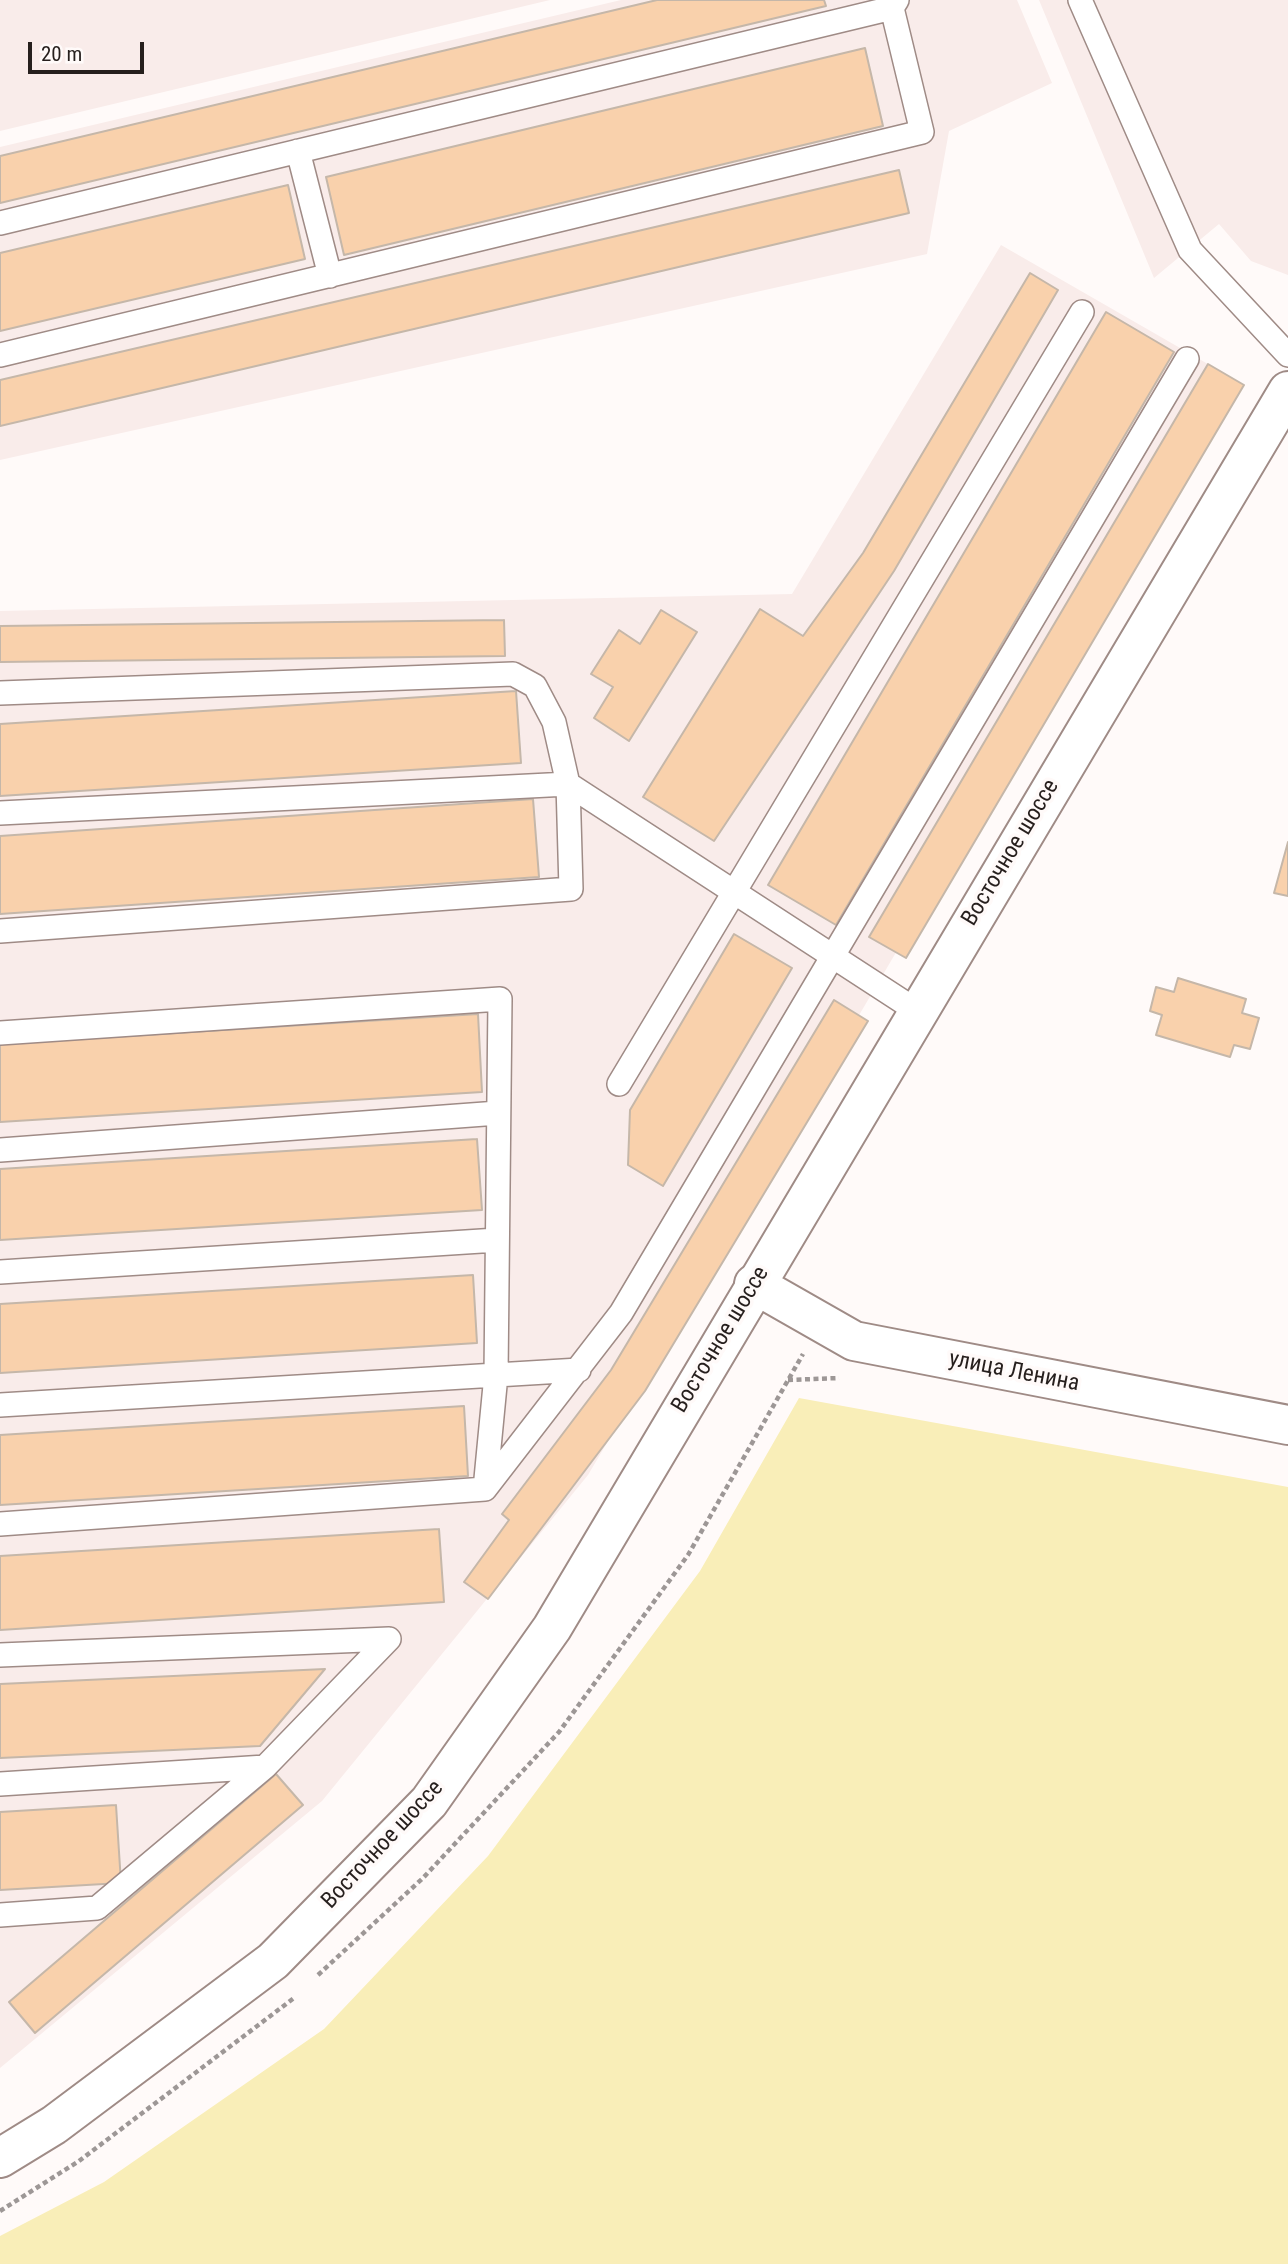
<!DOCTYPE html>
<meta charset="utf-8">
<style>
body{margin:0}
#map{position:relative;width:1288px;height:2264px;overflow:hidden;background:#fffaf9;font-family:"Roboto Condensed",sans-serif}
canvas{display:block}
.scale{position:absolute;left:28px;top:42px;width:116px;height:32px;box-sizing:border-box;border:4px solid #261f1d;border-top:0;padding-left:9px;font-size:21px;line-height:24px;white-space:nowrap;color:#261f1d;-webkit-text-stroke:5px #fffaf9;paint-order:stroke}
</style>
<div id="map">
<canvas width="1288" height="2264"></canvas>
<div class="scale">20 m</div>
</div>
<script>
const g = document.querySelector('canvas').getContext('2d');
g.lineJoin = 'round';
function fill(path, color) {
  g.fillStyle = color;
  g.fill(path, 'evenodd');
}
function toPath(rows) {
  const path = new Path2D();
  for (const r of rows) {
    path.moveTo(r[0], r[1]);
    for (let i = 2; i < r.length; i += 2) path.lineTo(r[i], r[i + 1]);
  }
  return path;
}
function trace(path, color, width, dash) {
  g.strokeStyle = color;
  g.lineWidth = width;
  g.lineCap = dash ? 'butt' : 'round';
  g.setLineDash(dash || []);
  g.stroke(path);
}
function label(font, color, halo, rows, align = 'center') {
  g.font = font + ' "Roboto Condensed",sans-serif';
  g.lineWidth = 7;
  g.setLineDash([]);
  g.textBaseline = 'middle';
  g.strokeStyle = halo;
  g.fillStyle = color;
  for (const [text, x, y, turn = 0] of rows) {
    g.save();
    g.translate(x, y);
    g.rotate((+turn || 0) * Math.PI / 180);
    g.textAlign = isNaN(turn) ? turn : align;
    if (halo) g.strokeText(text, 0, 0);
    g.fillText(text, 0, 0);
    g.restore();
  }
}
fill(toPath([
 [0,0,550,0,0,131],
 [621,0,1017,0,1052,83,949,131,927,254,0,460,0,147],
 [1039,0,1288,0,1288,275,1251,261,1219,224,1154,278],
 [1001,245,1234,379,588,1475,322,1801,0,2068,0,611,792,594]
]), '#f9ecea');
fill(toPath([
 [799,1398,1288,1487,1288,2264,0,2264,0,2236,104,2182,324,2029,488,1856,700,1571]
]), '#f9eeb8');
const building = toPath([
 [657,0,824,0,826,6,0,203,0,156,657,0],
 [865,48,883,126,344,255,326,177,865,48],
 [899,170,909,213,0,426,0,380,899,170],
 [288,185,305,259,0,331,0,253,288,185],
 [1030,273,1058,290,894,571,714,841,643,797,760,609,803,636,863,553,1030,273],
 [1106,312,1174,352,836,925,768,885,1106,312],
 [1208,364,1244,385,906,958,869,937,1208,364],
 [661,610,697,632,629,741,594,718,613,687,591,674,619,630,640,644,661,610],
 [504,620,505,656,0,662,0,626,504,620],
 [516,691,521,763,0,796,0,724,516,691],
 [533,799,539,877,0,914,0,836,533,799],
 [1288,842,1288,896,1274,893,1288,842],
 [734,934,792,968,663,1186,628,1165,630,1110,734,934],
 [1178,978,1246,999,1242,1013,1259,1018,1250,1049,1234,1045,1230,1057,1156,1035,1162,1015,1150,1011,1156,987,1174,992,1178,978],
 [834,1000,868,1021,645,1391,488,1599,464,1582,509,1520,502,1514,611,1370,834,1000],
 [478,1014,482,1092,0,1122,0,1044,478,1014],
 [477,1139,482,1210,0,1240,0,1169,477,1139],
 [473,1275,477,1343,0,1373,0,1304,473,1275],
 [464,1406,468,1476,0,1505,0,1435,464,1406],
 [439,1529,444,1602,0,1630,0,1556,439,1529],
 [325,1669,260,1746,0,1758,0,1684,325,1669],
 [276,1774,303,1805,35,2033,9,2002,276,1774],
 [116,1805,121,1883,0,1890,0,1812,116,1805]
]);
fill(building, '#f9d1ac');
trace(building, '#c5b7a9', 2);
const service = toPath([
 [1080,0,1190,250,1288,355],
 [298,151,330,276],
 [0,223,892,8],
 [0,355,922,132,892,8,897,0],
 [0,693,513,674,535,686,554,722,568,784,571,889,0,931],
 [0,813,568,784,917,1011],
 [0,1033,500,999,496,1375,579,1370],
 [619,1084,1082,312],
 [0,1150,498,1113],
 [0,1272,497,1240],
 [0,1405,496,1375,485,1489],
 [0,1524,485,1489,621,1313,1187,359],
 [0,1655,389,1639],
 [0,1784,265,1767,389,1639],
 [0,1915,97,1908,265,1767]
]);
const tertiary = toPath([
 [754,1284,854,1341,1288,1425]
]);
const secondary = toPath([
 [0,2158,54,2125,273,1961,429,1802,552,1628,1288,391]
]);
trace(service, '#9f8b86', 26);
trace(tertiary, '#9f8b86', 42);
trace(secondary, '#9f8b86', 42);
trace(toPath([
 [788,1380,839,1378],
 [318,1975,423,1878,559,1732,688,1555,803,1354],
 [0,2211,79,2161,294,1998]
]), '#9d9796', 4.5, [5, 3.5]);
trace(service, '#fff', 23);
trace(tertiary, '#fff', 38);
trace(secondary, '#fff', 38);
label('23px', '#261f1d', '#fffaf9', [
 ["Восточное шоссе",1011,853,-59],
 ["Восточное шоссе",721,1340,-59],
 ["улица Ленина",1014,1372,11],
 ["Восточное шоссе",383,1845,-47]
]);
</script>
